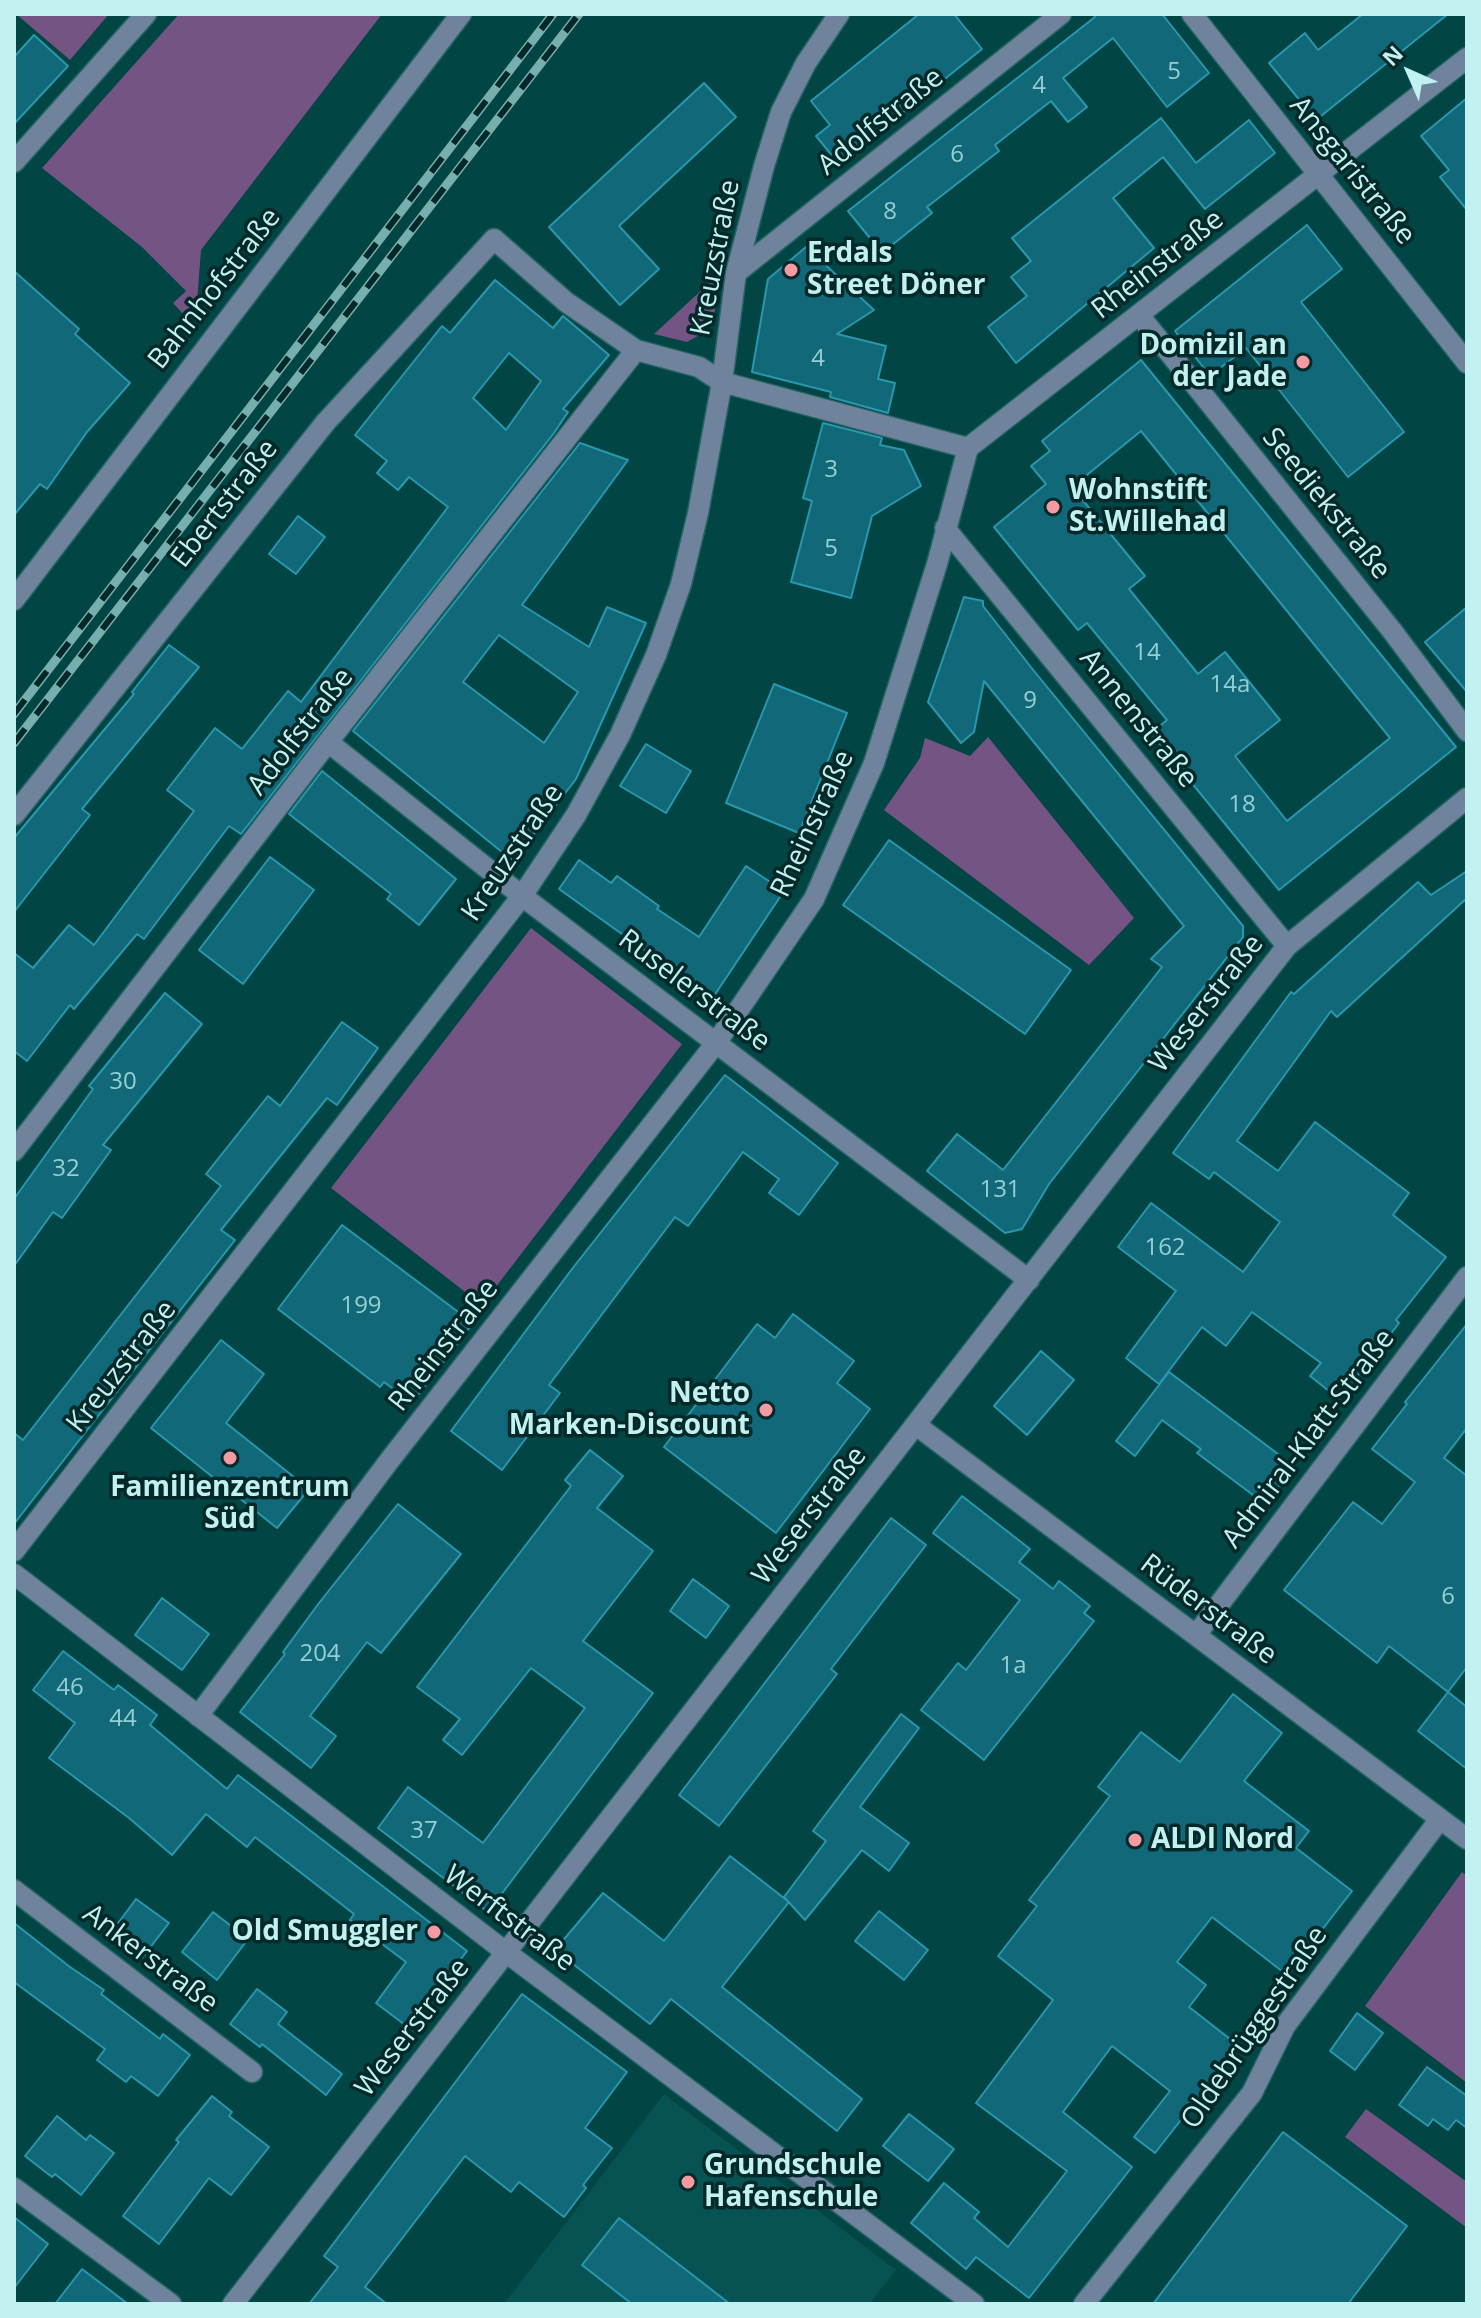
<!DOCTYPE html>
<meta charset="utf-8">
<style>
body{margin:0}
#map{position:relative;width:1481px;height:2318px;overflow:hidden;background:#024545;font-family:"Open Sans",sans-serif}
canvas{display:block}
.frame{position:absolute;inset:0;border:16px solid #c1f1f0;pointer-events:none}
.north{position:absolute;left:1369px;top:32px;width:80px;height:80px;-webkit-text-stroke:6px #052929;paint-order:stroke;rotate:315deg;font-size:22px;font-weight:700;line-height:32px;text-align:center;color:#c1f1f0}
.north::after{content:'';display:block;margin:auto;width:28px;height:36px;background:#c1f1f0;clip-path:polygon(50% 0,100% 100%,50% 72%,0 100%)}
</style>
<div id="map">
<canvas width="1481" height="2318"></canvas>
<div class="frame"></div>
<div class="north">N</div>
</div>
<script>
const g = document.querySelector('canvas').getContext('2d');
g.lineJoin = 'round';
function fill(path, color) {
  g.fillStyle = color;
  g.fill(path, 'evenodd');
}
function toPath(rows) {
  const path = new Path2D();
  for (const r of rows) {
    path.moveTo(r[0], r[1]);
    for (let i = 2; i < r.length; i += 2) path.lineTo(r[i], r[i + 1]);
  }
  return path;
}
function trace(path, color, width, dash) {
  g.strokeStyle = color;
  g.lineWidth = width;
  g.lineCap = dash ? 'butt' : 'round';
  g.setLineDash(dash || []);
  g.stroke(path);
}
function label(font, color, halo, rows, align = 'center') {
  g.font = font + ' "Open Sans",sans-serif';
  g.lineWidth = 7;
  g.setLineDash([]);
  g.textBaseline = 'middle';
  g.strokeStyle = halo;
  g.fillStyle = color;
  for (const [text, x, y, turn = 0] of rows) {
    g.save();
    g.translate(x, y);
    g.rotate((+turn || 0) * Math.PI / 180);
    g.textAlign = isNaN(turn) ? turn : align;
    if (halo) g.strokeText(text, 0, 0);
    g.fillText(text, 0, 0);
    g.restore();
  }
}
fill(toPath([
 [664,2094,896,2270,869,2304,504,2304]
]), '#075353');
fill(toPath([
 [16,14,109,14,70,60],
 [179,14,382,14,201,250,197,302,184,315,173,303,186,291,142,247,42,168],
 [719,274,714,318,703,333,687,342,654,334],
 [988,737,1134,918,1089,965,884,810,920,758,925,738,970,756],
 [531,928,682,1044,482,1305,331,1188],
 [1462,1872,1467,1876,1467,2083,1365,2006],
 [1366,2109,1467,2182,1467,2228,1345,2137]
]), '#735482');
const building = toPath([
 [919,14,954,14,982,49,839,164,816,136,830,125,811,101,919,14],
 [1093,14,1162,14,1209,73,1167,107,1113,38,1063,78,1087,107,1068,122,1051,101,995,145,999,151,927,207,932,213,882,253,848,211,1095,17,1093,14],
 [1363,14,1448,14,1316,120,1269,63,1305,33,1318,50,1363,14],
 [34,35,68,66,14,124,14,57,34,35],
 [704,83,736,117,619,226,659,269,620,305,549,227,704,83],
 [1467,98,1467,210,1440,177,1449,170,1421,136,1467,98],
 [1161,118,1196,163,1249,120,1275,153,1205,209,1163,157,1113,198,1154,248,1016,363,988,327,1027,296,1011,277,1031,261,1012,238,1161,118],
 [1307,225,1342,269,1301,302,1404,432,1348,477,1246,348,1210,376,1175,331,1307,225],
 [806,247,874,310,837,334,886,346,878,379,895,383,888,413,830,397,831,392,752,372,768,279,806,247],
 [14,271,79,329,75,334,130,383,87,432,47,489,40,484,14,515,14,271],
 [495,280,553,328,563,316,609,355,563,409,568,412,554,433,241,834,229,826,144,939,137,934,74,1009,70,1005,27,1061,14,1051,14,953,33,968,69,925,94,945,194,811,167,790,215,728,242,749,288,691,301,702,448,507,409,477,398,490,377,473,387,461,355,435,442,326,450,333,495,280],
 [509,353,541,381,506,430,473,398,509,353],
 [1141,360,1456,747,1279,890,1151,733,1167,720,1087,623,1078,630,994,527,1046,484,1031,466,1050,451,1042,441,1141,360],
 [1141,431,1390,738,1287,821,1235,756,1280,720,1225,652,1198,674,1129,589,1145,576,1072,487,1141,431],
 [823,423,882,438,880,445,904,450,921,486,872,516,851,598,791,582,812,501,803,498,823,423],
 [580,443,628,460,522,605,589,647,607,607,646,623,576,779,513,861,353,731,580,443],
 [499,635,578,692,544,743,463,682,499,635],
 [298,516,325,537,296,574,269,554,298,516],
 [964,597,983,601,983,606,1034,671,1243,926,1243,937,1049,1184,1022,1229,1005,1233,927,1171,957,1134,1003,1170,1162,967,1151,959,1184,926,984,681,974,732,961,743,928,702,964,597],
 [1467,607,1467,692,1425,642,1467,607],
 [169,645,199,667,82,809,90,815,14,912,14,838,134,694,132,692,169,645],
 [774,684,847,713,799,833,726,803,774,684],
 [646,744,691,771,666,813,620,786,646,744],
 [322,771,456,879,419,925,387,899,391,894,289,814,322,771],
 [889,840,1071,970,1025,1034,843,905,889,840],
 [270,857,314,890,243,984,199,950,270,857],
 [579,860,611,883,617,876,659,906,657,909,699,937,746,866,784,891,712,999,645,955,647,952,559,889,579,860],
 [1467,871,1467,898,1337,1017,1331,1011,1237,1141,1278,1171,1315,1122,1409,1193,1393,1215,1446,1257,1396,1320,1399,1323,1377,1352,1339,1399,1310,1376,1321,1363,1252,1312,1226,1346,1202,1327,1159,1384,1126,1358,1176,1291,1118,1247,1151,1203,1243,1272,1280,1222,1214,1172,1209,1179,1173,1153,1291,992,1294,994,1418,882,1431,895,1467,871],
 [165,993,202,1024,103,1145,111,1150,62,1218,53,1212,14,1266,14,1199,93,1089,89,1086,165,993],
 [342,1022,378,1048,337,1105,327,1098,221,1230,235,1240,14,1524,14,1433,23,1440,221,1186,206,1174,268,1096,280,1106,342,1022],
 [725,1075,838,1163,799,1215,769,1193,779,1179,743,1152,688,1226,675,1217,549,1385,560,1393,502,1470,451,1431,572,1269,725,1075],
 [342,1225,473,1323,412,1403,384,1382,380,1387,278,1309,342,1225],
 [793,1314,854,1361,837,1383,870,1409,776,1533,664,1447,757,1324,775,1338,793,1314],
 [1467,1324,1467,1428,1444,1458,1467,1476,1467,1667,1448,1692,1389,1646,1377,1663,1284,1590,1353,1502,1382,1524,1415,1482,1372,1449,1407,1404,1405,1402,1467,1324],
 [221,1340,264,1374,226,1423,309,1489,277,1528,151,1428,221,1340],
 [1041,1351,1074,1380,1027,1435,994,1406,1041,1351],
 [1169,1372,1294,1466,1265,1504,1197,1453,1201,1449,1162,1420,1135,1456,1116,1441,1169,1372],
 [590,1450,623,1476,597,1508,653,1551,583,1641,653,1693,488,1912,378,1828,408,1787,483,1843,585,1708,531,1668,462,1755,443,1740,460,1719,417,1687,571,1486,565,1480,590,1450],
 [962,1496,1030,1549,1019,1562,1053,1589,1059,1581,1090,1606,1084,1613,1094,1621,984,1760,921,1710,958,1663,966,1670,1020,1600,933,1533,962,1496],
 [398,1504,461,1554,381,1653,367,1642,310,1716,336,1736,311,1768,240,1712,285,1654,283,1652,319,1603,398,1504],
 [891,1518,926,1545,831,1669,837,1674,719,1826,679,1795,891,1518],
 [693,1579,729,1606,706,1638,670,1611,693,1579],
 [162,1598,209,1634,182,1670,135,1635,162,1598],
 [63,1651,114,1690,118,1685,157,1715,150,1725,227,1789,238,1775,467,1951,409,2028,376,2003,406,1962,350,1920,354,1914,255,1837,247,1847,206,1814,172,1855,129,1818,49,1758,75,1723,33,1690,63,1651],
 [1448,1692,1467,1707,1467,1769,1418,1731,1448,1692],
 [1233,1694,1282,1733,1244,1781,1309,1831,1296,1848,1352,1891,1287,1975,1212,1917,1177,1962,1206,1985,1189,2007,1239,2046,1155,2153,1134,2137,1170,2091,1112,2046,1063,2112,1132,2167,1029,2298,976,2257,966,2269,911,2223,944,2183,979,2212,974,2218,1008,2247,1067,2171,976,2103,1053,2000,998,1956,1037,1906,1029,1900,1110,1796,1098,1787,1141,1732,1180,1762,1233,1694],
 [901,1714,919,1728,860,1807,909,1843,889,1871,862,1850,805,1920,784,1897,826,1841,813,1831,901,1714],
 [730,1856,789,1902,722,1987,862,2099,837,2131,671,1999,650,2024,555,1950,603,1893,664,1941,730,1856],
 [136,1899,169,1923,142,1958,110,1934,136,1899],
 [879,1911,928,1950,904,1980,855,1941,879,1911],
 [213,1912,248,1939,217,1980,182,1952,213,1912],
 [14,1923,70,1967,104,1990,101,1994,160,2039,163,2034,190,2055,158,2096,131,2076,126,2082,97,2060,105,2049,14,1982,14,1923],
 [257,1989,287,2012,278,2024,342,2074,326,2095,262,2044,260,2047,230,2024,257,1989],
 [522,1994,627,2072,585,2128,612,2148,583,2185,586,2188,564,2217,519,2182,511,2192,465,2156,365,2287,387,2304,309,2304,338,2267,324,2256,522,1994],
 [1357,2013,1383,2033,1355,2070,1330,2051,1357,2013],
 [1427,2067,1467,2096,1467,2128,1456,2120,1448,2130,1433,2119,1428,2126,1399,2105,1427,2067],
 [212,2096,232,2112,229,2116,269,2147,231,2195,209,2178,159,2244,123,2216,179,2142,176,2140,212,2096],
 [909,2114,954,2149,928,2181,883,2146,909,2114],
 [57,2116,86,2140,90,2135,114,2153,81,2195,55,2174,52,2177,25,2156,57,2116],
 [1283,2132,1407,2226,1348,2304,1153,2304,1283,2132],
 [14,2217,48,2244,14,2288,14,2217],
 [619,2218,730,2304,632,2304,582,2265,619,2218],
 [82,2269,128,2304,55,2304,82,2269]
]);
fill(building, '#116878');
trace(building, '#2997ad', 2);
const minor = toPath([
 [1192,14,1467,363],
 [14,162,146,14],
 [736,273,1061,14],
 [1139,315,1393,632,1467,731],
 [945,528,1287,946],
 [14,600,461,14],
 [328,742,522,896,1029,1280],
 [14,815,325,423,494,239,566,302,636,350,699,367,722,382,968,448],
 [14,1151,328,742,636,350],
 [916,1425,1467,1839],
 [14,1551,522,896,576,815,620,735,656,655,681,584,698,513,722,382,736,273,764,166,781,112,806,63,839,14],
 [14,1574,507,1953,974,2304],
 [1196,1635,1467,1277],
 [198,1716,389,1461,716,1043,814,899,874,763,937,564,968,448,1467,58],
 [14,1890,252,2072],
 [14,2188,171,2304],
 [233,2304,1287,946,1467,798],
 [1084,2304,1252,2093,1285,2026,1440,1819]
]);
trace(minor, '#246464', 23);
trace(minor, '#6f839c', 20);
const rail = toPath([
 [14,714,553,14],
 [14,743,579,14]
]);
trace(rail, '#77aeae', 9);
trace(rail, '#052929', 6, [18]);
for (const [x, y, r, color] of [
 [791,270,8,"#f49aa2"],
 [1303,362,8,"#f49aa2"],
 [1053,507,8,"#f49aa2"],
 [766,1410,8,"#f49aa2"],
 [230,1458,8,"#f49aa2"],
 [1135,1840,8,"#f49aa2"],
 [434,1932,8,"#f49aa2"],
 [688,2182,8,"#f49aa2"]
]) {
  const dot = new Path2D();
  dot.arc(x, y, r, 0, 2 * Math.PI);
  g.fillStyle = color;
  g.fill(dot);
  trace(dot, '#052929', 3);
}
label('24px', '#95cfd2', null, [
 ["5",1174,72],
 ["4",1039,86],
 ["6",957,155],
 ["8",890,212],
 ["4",818,359],
 ["3",831,470],
 ["5",831,549],
 ["14",1147,653],
 ["14a",1230,685],
 ["9",1030,701],
 ["18",1242,805],
 ["30",123,1082],
 ["32",66,1169],
 ["131",1000,1190],
 ["162",1165,1248],
 ["199",361,1306],
 ["6",1448,1597],
 ["204",320,1654],
 ["1a",1013,1666],
 ["46",70,1688],
 ["44",123,1719],
 ["37",424,1831]
]);
label('28px', '#c1f1f0', '#052929', [
 ["Adolfstraße",881,122,-39],
 ["Ansgaristraße",1352,171,51],
 ["Kreuzstraße",716,258,-79],
 ["Rheinstraße",1158,265,-38],
 ["Bahnhofstraße",215,289,-52],
 ["Ebertstraße",225,504,-52],
 ["Seediekstraße",1326,504,51],
 ["Annenstraße",1138,719,51],
 ["Adolfstraße",301,732,-52],
 ["Rheinstraße",813,824,-65],
 ["Kreuzstraße",513,853,-56],
 ["Ruselerstraße",694,991,37],
 ["Weserstraße",1207,1004,-52],
 ["Rheinstraße",444,1346,-52],
 ["Kreuzstraße",122,1367,-52],
 ["Admiral-Klatt-Straße",1309,1439,-53],
 ["Weserstraße",810,1516,-52],
 ["Rüderstraße",1208,1610,37],
 ["Werftstraße",509,1919,37],
 ["Ankerstraße",150,1959,37],
 ["Weserstraße",413,2028,-52],
 ["Oldebrüggestraße",1255,2028,-56]
]);
label('bold 28px', '#c1f1f0', '#052929', [
 ["Erdals",807,254],
 ["Street Döner",807,286],
 ["Domizil an",1287,346,"right"],
 ["der Jade",1287,378,"right"],
 ["Wohnstift",1069,491],
 ["St.Willehad",1069,523],
 ["Netto",750,1394,"right"],
 ["Marken-Discount",750,1426,"right"],
 ["Familienzentrum",230,1488,"center"],
 ["Süd",230,1520,"center"],
 ["ALDI Nord",1151,1840],
 ["Old Smuggler",418,1932,"right"],
 ["Grundschule",704,2166],
 ["Hafenschule",704,2198]
], 'left');
</script>
